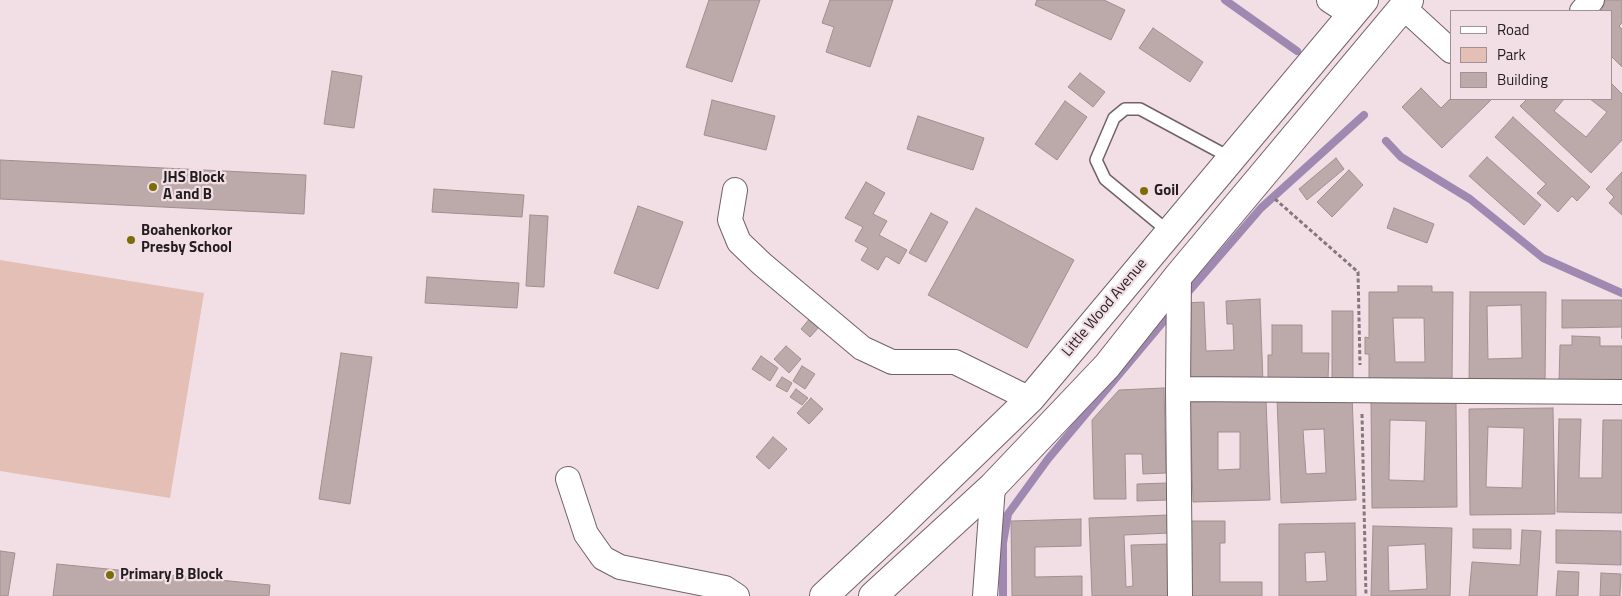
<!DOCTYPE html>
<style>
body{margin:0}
#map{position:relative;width:1622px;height:596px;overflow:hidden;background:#f2dfe6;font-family:"Titillium Web",sans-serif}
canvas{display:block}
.legend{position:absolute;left:1450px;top:10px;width:162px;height:90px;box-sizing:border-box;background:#f2dfe6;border:1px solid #9f9196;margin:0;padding:6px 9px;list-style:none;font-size:15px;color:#231d1f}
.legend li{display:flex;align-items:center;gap:10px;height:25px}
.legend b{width:25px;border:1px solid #9f9196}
</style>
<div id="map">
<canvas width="1622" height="596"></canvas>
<ul class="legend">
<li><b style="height:6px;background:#fff"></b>Road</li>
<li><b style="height:14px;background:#e3bfb5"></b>Park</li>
<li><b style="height:14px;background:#bca9aa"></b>Building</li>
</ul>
</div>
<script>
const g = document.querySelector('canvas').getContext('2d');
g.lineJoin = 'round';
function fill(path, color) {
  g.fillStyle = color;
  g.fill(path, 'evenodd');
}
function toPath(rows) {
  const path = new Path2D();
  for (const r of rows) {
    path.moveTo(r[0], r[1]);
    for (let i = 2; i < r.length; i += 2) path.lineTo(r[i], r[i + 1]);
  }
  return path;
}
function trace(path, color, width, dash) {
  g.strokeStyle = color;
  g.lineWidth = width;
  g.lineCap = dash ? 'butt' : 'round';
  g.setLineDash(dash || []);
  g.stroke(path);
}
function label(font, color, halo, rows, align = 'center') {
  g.font = font + ' "Titillium Web",sans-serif';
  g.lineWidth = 4.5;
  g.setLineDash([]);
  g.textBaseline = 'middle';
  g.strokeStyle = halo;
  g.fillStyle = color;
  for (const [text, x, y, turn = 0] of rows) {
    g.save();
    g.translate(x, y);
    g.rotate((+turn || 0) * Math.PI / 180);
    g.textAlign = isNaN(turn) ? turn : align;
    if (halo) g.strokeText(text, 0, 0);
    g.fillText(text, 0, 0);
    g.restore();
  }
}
fill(toPath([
 [0,260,204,293,170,498,0,471]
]), '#e3bfb5');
trace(toPath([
 [1225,0,1297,51],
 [1386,141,1401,157,1470,199,1543,258,1622,293],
 [1184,297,1261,208,1364,115],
 [1003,596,1003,543,1008,514,1048,459,1174,309]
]), '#a089b1', 8);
const building = toPath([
 [709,0,760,0,732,82,686,67,709,0],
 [830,0,893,0,870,67,826,52,834,27,822,23,830,0],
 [1037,0,1104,0,1125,10,1111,40,1035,5,1037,0],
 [1604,0,1622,0,1622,23,1619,26,1622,29,1622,67,1611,56,1611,11,1593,11,1604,0],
 [1153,28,1203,62,1190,82,1139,48,1153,28],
 [332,71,362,76,354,128,324,124,332,71],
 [1080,73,1105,92,1093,107,1068,87,1080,73],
 [1611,83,1622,94,1622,140,1591,173,1520,106,1527,99,1564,99,1554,111,1586,137,1607,112,1590,99,1611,99,1611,83],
 [1421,88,1441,108,1451,98,1490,99,1491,100,1442,148,1402,107,1421,88],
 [712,100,775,116,766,150,704,135,712,100],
 [1065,101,1087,117,1057,160,1035,144,1065,101],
 [918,116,984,138,973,170,907,149,918,116],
 [1513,117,1590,187,1577,201,1572,196,1558,212,1537,193,1546,184,1495,137,1513,117],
 [1487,157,1541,205,1524,225,1469,176,1487,157],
 [1336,158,1344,169,1307,200,1299,189,1336,158],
 [0,160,306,175,304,214,0,199,0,160],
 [1349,170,1363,185,1332,217,1317,202,1349,170],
 [1622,172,1622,215,1609,203,1614,197,1606,189,1622,172],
 [866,182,885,193,873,214,887,221,879,235,907,250,899,264,886,256,878,270,861,260,868,248,855,241,863,227,845,218,866,182],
 [434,189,524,195,522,217,432,212,434,189],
 [638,206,683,222,658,289,614,273,638,206],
 [976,208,1074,260,1027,348,928,295,976,208],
 [1394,208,1434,224,1427,243,1387,228,1394,208],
 [931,213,948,222,926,262,909,253,931,213],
 [530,215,548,216,544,287,526,286,530,215],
 [427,277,519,283,517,308,425,303,427,277],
 [1398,286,1432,286,1432,292,1453,292,1452,380,1369,380,1369,354,1365,354,1365,337,1369,338,1369,292,1398,292,1398,286],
 [1393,318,1424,318,1425,362,1395,362,1393,318],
 [1470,292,1546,292,1545,385,1469,385,1470,292],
 [1521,305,1522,358,1488,359,1487,306,1521,305],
 [1260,299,1263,383,1187,379,1184,303,1204,302,1206,351,1234,350,1233,324,1227,324,1226,301,1260,299],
 [1562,300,1622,300,1622,339,1622,327,1562,328,1562,300],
 [1332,311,1353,311,1353,379,1332,379,1332,311],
 [811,317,820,326,810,337,801,329,811,317],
 [1272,325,1302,325,1302,353,1329,353,1328,379,1268,380,1268,355,1272,355,1272,325],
 [1572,336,1600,337,1600,346,1622,346,1622,383,1559,382,1560,345,1572,345,1572,336],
 [786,346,801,359,789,373,774,359,786,346],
 [341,353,372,357,350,504,319,499,341,353],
 [761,356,778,368,770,381,752,369,761,356],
 [802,366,815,374,805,389,793,381,802,366],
 [782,377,792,383,787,392,776,386,782,377],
 [1164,388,1166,473,1143,474,1142,454,1125,454,1126,499,1094,499,1092,420,1119,390,1164,388],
 [796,389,808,398,802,405,790,397,796,389],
 [1352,395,1356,500,1281,503,1277,399,1352,395],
 [1324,429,1326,473,1306,474,1303,430,1324,429],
 [811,398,823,409,809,424,797,413,811,398],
 [1266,400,1270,500,1193,502,1190,402,1266,400],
 [1218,432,1240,432,1240,469,1218,470,1218,432],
 [1456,401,1457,507,1372,508,1371,402,1456,401],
 [1390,420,1426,421,1424,481,1389,480,1390,420],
 [1553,408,1555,514,1470,515,1469,409,1553,408],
 [1488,427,1524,428,1522,488,1486,487,1488,427],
 [1559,419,1581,419,1579,478,1602,478,1603,420,1622,420,1622,513,1557,512,1559,419],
 [773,437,787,449,769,469,756,457,773,437],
 [1167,483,1168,500,1137,501,1137,484,1167,483],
 [1169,515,1170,533,1124,535,1126,587,1133,586,1131,545,1170,544,1172,596,1092,596,1089,518,1169,515],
 [1081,519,1081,546,1035,547,1035,577,1082,576,1082,596,1012,596,1011,521,1081,519],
 [1188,521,1225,521,1225,543,1220,543,1220,582,1262,582,1262,596,1189,596,1188,521],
 [1355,523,1356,596,1279,596,1279,524,1355,523],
 [1325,552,1327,581,1306,582,1305,553,1325,552],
 [1373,526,1452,528,1450,596,1371,596,1373,526],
 [1425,544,1427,589,1389,591,1388,546,1425,544],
 [1473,529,1511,529,1511,549,1473,548,1473,529],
 [1522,530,1541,531,1537,596,1469,596,1472,562,1520,565,1522,530],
 [1556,530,1621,531,1621,565,1556,563,1556,530],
 [0,551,15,553,8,596,0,596,0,551],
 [57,564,270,585,269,596,53,596,57,564],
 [1558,571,1579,572,1578,596,1556,596,1558,571],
 [1601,573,1621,574,1620,596,1600,596,1601,573]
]);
fill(building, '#bca9aa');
trace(building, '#a18f90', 1);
const lane = toPath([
 [1169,232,1105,179,1096,160,1114,118,1125,109,1140,109,1231,158]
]);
const street = toPath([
 [1329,0,1352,15],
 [1403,7,1451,51],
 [1582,11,1592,0],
 [735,190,730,220,739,242,762,264,862,348,892,362,955,362,1030,399],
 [1179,275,1178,389,1622,392],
 [1178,389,1180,596],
 [568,479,586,534,603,558,620,567,725,588,737,596],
 [985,596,993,486]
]);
const highway = toPath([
 [824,596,898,527,1030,399,1364,0],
 [873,596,993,486,1107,366,1179,275,1409,0]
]);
trace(lane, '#726268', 14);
trace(street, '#726268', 26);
trace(highway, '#726268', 30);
trace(toPath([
 [1275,199,1358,272,1360,365],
 [1362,414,1366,596]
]), '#84787d', 3, [4, 2.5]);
trace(lane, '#fff', 11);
trace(street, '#fff', 24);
trace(highway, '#fff', 28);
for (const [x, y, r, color] of [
 [153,187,5,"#7d6d08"],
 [1144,191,5,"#7d6d08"],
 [131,240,5,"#7d6d08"],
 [110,575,5,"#7d6d08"]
]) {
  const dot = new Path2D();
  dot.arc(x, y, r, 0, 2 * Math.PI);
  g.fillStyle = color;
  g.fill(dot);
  trace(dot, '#f2dfe6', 2);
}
label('bold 15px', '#231d1f', '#f2dfe6', [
 ["JHS Block",163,178],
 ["A and B",163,195],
 ["Goil",1154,191],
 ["Boahenkorkor",141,231],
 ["Presby School",141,248],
 ["Primary B Block",120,575]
], 'left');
label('15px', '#231d1f', '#f2dfe6', [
 ["Little Wood Avenue",1105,308,-50]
]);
</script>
